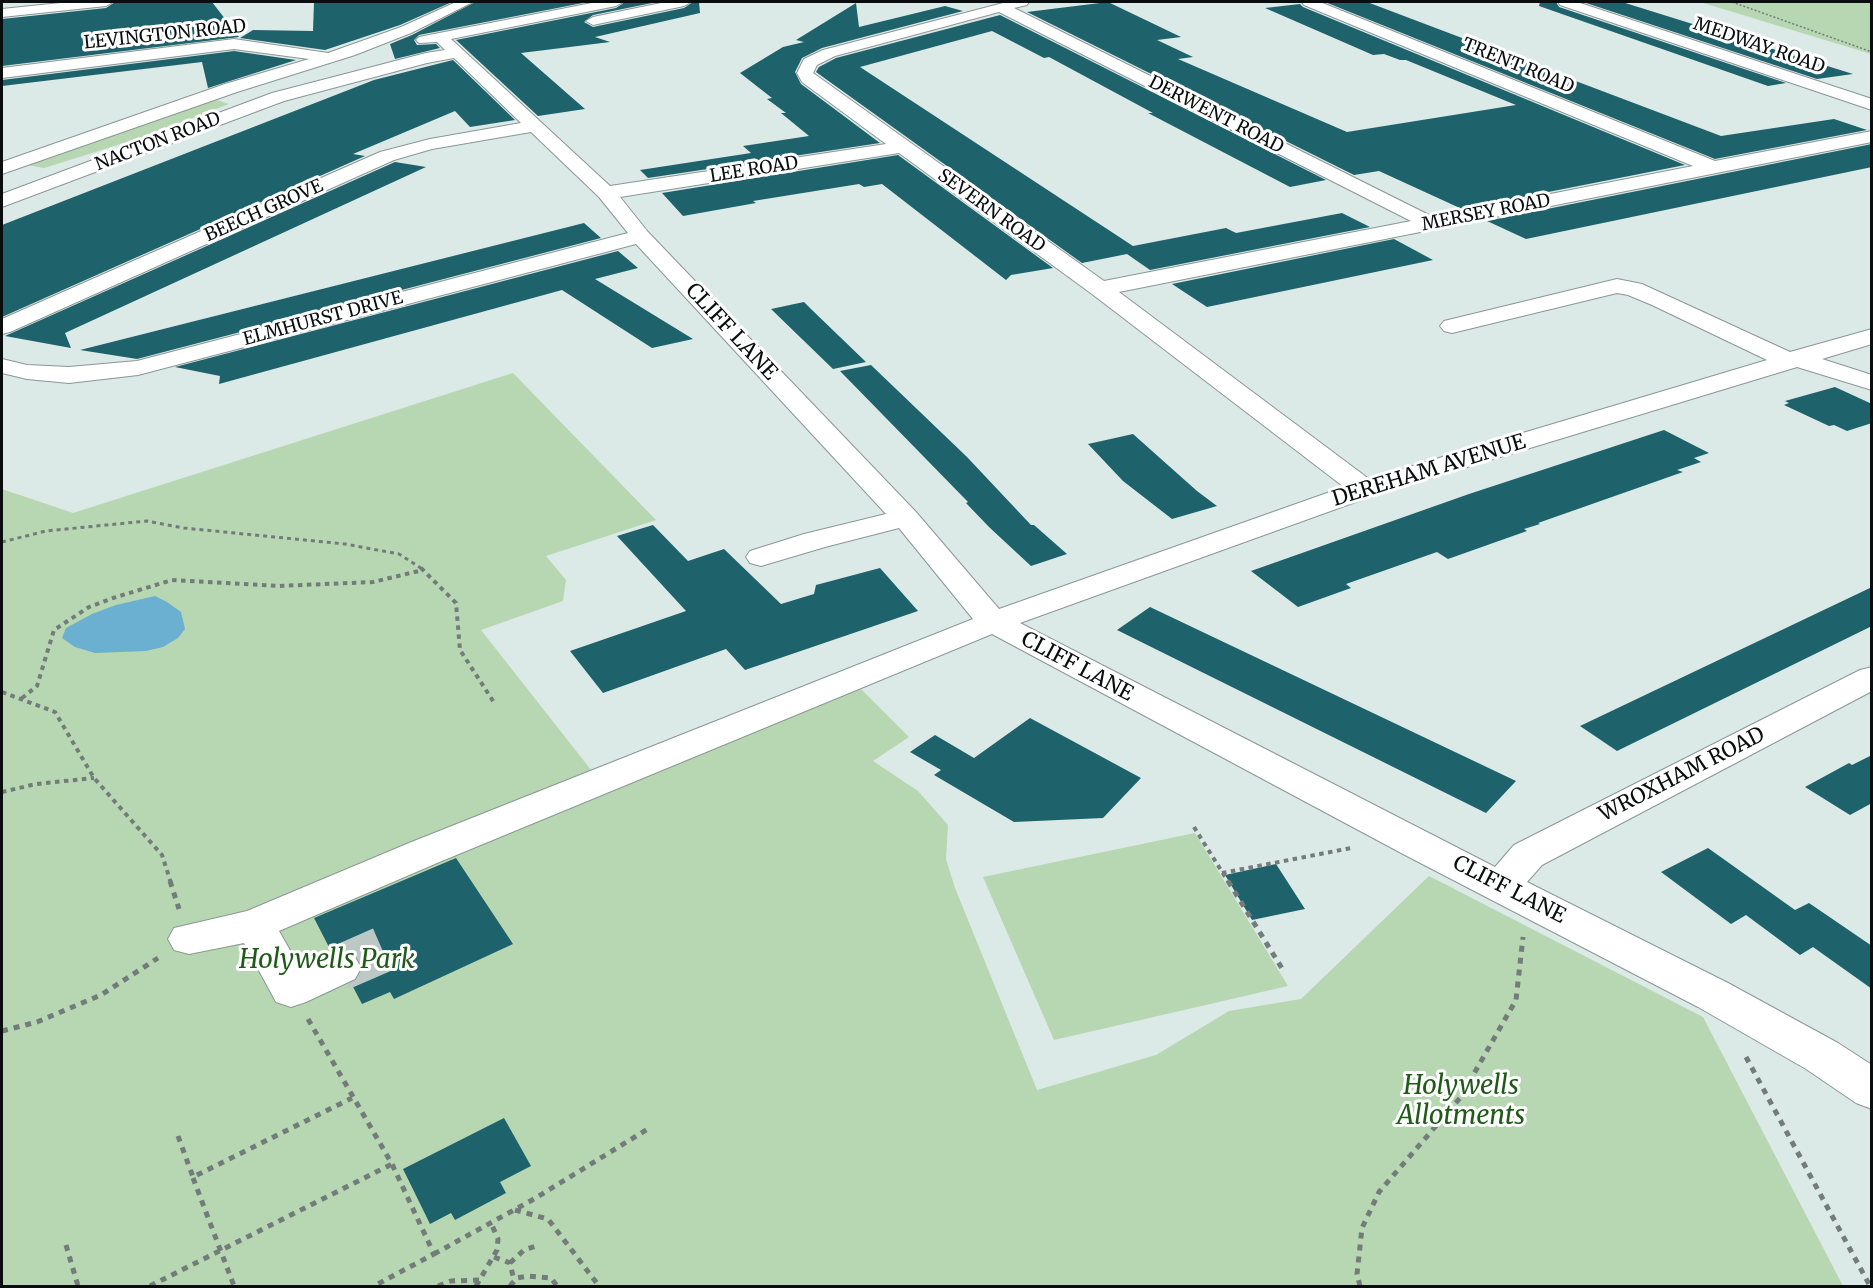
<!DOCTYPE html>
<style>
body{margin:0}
#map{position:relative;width:1873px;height:1288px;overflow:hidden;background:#dbe9e7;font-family:Merriweather,serif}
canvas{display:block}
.frame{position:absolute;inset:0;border:3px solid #090d0d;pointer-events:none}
</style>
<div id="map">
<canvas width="1873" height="1288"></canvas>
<div class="frame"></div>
</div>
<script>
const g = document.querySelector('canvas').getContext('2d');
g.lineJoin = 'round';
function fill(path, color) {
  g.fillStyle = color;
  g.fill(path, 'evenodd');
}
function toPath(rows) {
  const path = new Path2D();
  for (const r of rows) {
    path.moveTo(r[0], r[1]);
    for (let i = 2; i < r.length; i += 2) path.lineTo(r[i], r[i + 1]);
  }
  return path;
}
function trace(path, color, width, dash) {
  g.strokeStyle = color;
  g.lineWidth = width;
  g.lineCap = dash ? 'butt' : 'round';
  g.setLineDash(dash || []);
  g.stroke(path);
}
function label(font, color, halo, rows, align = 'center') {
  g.font = font + ' Merriweather,serif';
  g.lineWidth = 6;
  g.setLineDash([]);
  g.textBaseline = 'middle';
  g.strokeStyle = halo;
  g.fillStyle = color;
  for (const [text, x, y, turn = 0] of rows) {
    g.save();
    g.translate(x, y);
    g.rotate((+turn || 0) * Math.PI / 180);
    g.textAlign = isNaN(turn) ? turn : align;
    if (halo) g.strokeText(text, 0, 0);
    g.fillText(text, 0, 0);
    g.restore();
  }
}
fill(toPath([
 [1700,2,1871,2,1871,54],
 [217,100,229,104,146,136,44,168,27,165,148,121],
 [513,373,656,520,546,556,566,580,563,601,481,630,595,775,846,674,909,737,873,761,918,791,948,825,946,859,955,888,1037,1090,1156,1055,1229,1011,1301,999,1429,876,1703,1017,1843,1286,2,1286,2,489,73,513],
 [1195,833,1288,986,1054,1040,983,877]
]), '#b6d7b1');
fill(toPath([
 [155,596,167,602,181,612,185,629,178,638,163,647,146,651,95,653,75,647,62,638,66,628,92,614,116,605]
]), '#6bafd1');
fill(toPath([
 [115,2,212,2,239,37,2,66,2,19,106,8],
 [314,2,452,2,400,25,325,50,240,38,253,30,313,31],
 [475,2,588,2,419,35,414,40,417,45,436,44,440,48,395,59,390,44,412,35],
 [625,2,657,2,593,15,584,22,593,27,684,8,693,2,699,2,700,13,595,37,610,42,521,53,585,109,538,116,456,40,616,8],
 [1108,2,1181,37,1157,40,1193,57,1178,59,1347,132,1516,105,1406,60,1400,60,1384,54,1373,55,1265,8,1300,4,1303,7,1685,165,1462,209,1379,171,1354,175,1027,12],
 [1325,2,1367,2,1721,136,1834,119,1867,130,1715,159],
 [1540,2,1556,2,1559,7,1786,83,1768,86,1539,6],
 [1583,2,1622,2,1853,74,1817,79],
 [856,3,859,27,945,6,963,11,822,48,802,58,795,72,801,84,880,143,648,178,640,170,751,153,743,146,809,136,781,113,786,113,767,99,772,98,740,73,783,47,804,42,796,40],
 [1000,15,1326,180,1290,187,1148,113,1153,113,1049,57,1044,58,992,31,860,67,1133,246,1226,228,1236,233,1342,213,1370,227,1150,270,1127,254,1082,263,816,72,819,67,836,58],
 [234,51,296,60,208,88,202,62,2,86,2,80],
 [453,60,515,120,470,127,455,111,353,154,365,156,2,317,2,225,374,80],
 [1872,144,1872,167,1526,239,1487,221],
 [898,155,1053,268,1011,275,1006,280,882,184,864,187,859,184,753,201,756,203,683,216,662,193],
 [395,162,426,167,65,333,71,348,5,336],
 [584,223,601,238,137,359,80,350],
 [1394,239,1433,260,1207,307,1172,284],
 [618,251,638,268,595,279,693,339,652,348,562,290,219,384,220,376,175,367],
 [804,302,812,310,866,362,833,369,771,309],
 [871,365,967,457,1031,525,1034,525,1067,554,1031,566,989,527,966,503,968,502,840,371],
 [1835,387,1872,404,1872,423,1847,431,1834,425,1829,426,1784,405,1789,403,1785,401],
 [1664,430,1709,453,1694,458,1701,462,1677,470,1683,472,1538,523,1540,524,1524,529,1527,531,1448,559,1437,552,1346,584,1351,588,1298,607,1251,571,1469,494],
 [1133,434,1197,491,1217,506,1172,519,1123,481,1088,444],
 [653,525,688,561,724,549,781,604,814,594,816,585,880,568,918,611,745,670,726,649,603,693,570,651,686,611,617,536],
 [1872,587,1872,626,1617,751,1580,726],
 [1150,607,1516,781,1486,813,1117,630],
 [1030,718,1141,778,1103,818,1014,822,934,775,941,770,910,752,935,735,974,758],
 [1872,755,1872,803,1850,815,1805,787,1849,763,1852,765],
 [1708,848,1795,910,1809,903,1872,946,1872,989,1813,947,1800,955,1746,915,1731,924,1661,872],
 [456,858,513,944,394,999,390,992,362,1004,351,983,357,980,363,969,357,956,341,950,332,953,314,918],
 [1276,864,1305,909,1252,920,1225,875],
 [504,1118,531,1166,500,1182,506,1193,455,1220,451,1213,430,1224,403,1169]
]), '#1e626c');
trace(toPath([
 [340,968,386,948]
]), '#bcc8c6', 46, [46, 22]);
const minor = toPath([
 [70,2,113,2,106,6,2,17,2,9,70,2],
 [456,2,473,2,411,33,355,55,237,92,2,174,2,162,225,84,309,59,234,49,2,78,2,68,234,39,328,53,401,27,456,2],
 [597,2,623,2,616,6,451,39,610,186,886,144,802,82,797,73,804,59,823,50,1007,2,1029,2,1027,5,1014,8,1433,217,1693,166,1304,5,1302,2,1320,2,1715,161,1872,131,1872,142,1119,292,1369,479,1767,360,1652,305,1628,295,1617,293,1452,333,1444,331,1440,326,1444,321,1617,279,1642,284,1790,352,1872,329,1872,344,1822,359,1872,375,1872,390,1797,367,1375,495,1020,623,1495,867,1514,845,1860,670,1872,667,1872,691,1542,865,1527,882,1728,983,1838,1043,1872,1065,1872,1109,1856,1103,1806,1069,1698,1007,1405,855,992,634,437,863,279,931,300,968,340,952,355,957,361,968,355,979,306,1002,291,1007,276,1002,244,943,189,954,174,950,168,939,174,928,247,911,409,843,973,619,899,528,825,547,761,566,750,563,746,557,750,551,804,534,886,514,636,244,138,375,69,383,27,379,2,373,2,359,27,365,69,367,137,361,628,233,599,197,531,132,432,149,394,160,10,332,2,334,2,319,380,152,430,139,521,123,454,58,427,63,284,101,2,207,2,194,272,93,426,53,445,50,437,42,419,43,416,40,419,37,597,2],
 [999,12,1411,221,1104,281,813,73,817,65,835,56,999,12],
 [899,153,1092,294,1344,487,999,609,916,512,648,232,620,197,899,153],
 [666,2,691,2,684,6,593,25,586,21,593,17,666,2],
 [1558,2,1577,2,1872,99,1872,110,1560,5,1558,2]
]);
trace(minor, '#8b9795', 2);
trace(toPath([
 [1732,2,1872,52]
]), '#737c7b', 1.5, [2, 2]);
trace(toPath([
 [2,542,46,531,147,521,184,528,345,544,399,554,424,570]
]), '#737c7b', 3, [4, 4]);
trace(toPath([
 [421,568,456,603,460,650,495,704],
 [2,692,55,712,94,778,162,855,171,883],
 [22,698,37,686,54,630,89,607,113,598,172,580,278,586,373,582,423,570],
 [2,792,36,784,94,778],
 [1194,827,1229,883],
 [1222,873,1351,848]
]), '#737c7b', 4, [4.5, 4.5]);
trace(toPath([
 [170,881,179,909],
 [1228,881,1283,970],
 [308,1019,392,1164,434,1254,374,1286],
 [2,1031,37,1022,101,995,158,958],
 [1746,1057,1870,1286],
 [178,1136,193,1177,352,1098],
 [193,1178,234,1286],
 [515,1210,548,1219,599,1286],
 [66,1245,78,1286],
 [434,1254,534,1199,651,1127],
 [494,1257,510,1263,513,1276,517,1278,528,1276,551,1278,557,1286],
 [510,1263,524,1250,539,1245],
 [150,1286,392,1164],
 [438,1286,451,1281,479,1280],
 [476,1286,497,1250,498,1239,491,1223],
 [510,1286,517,1278],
 [1360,1286,1357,1274,1362,1228,1379,1192,1460,1098,1516,1000,1523,937]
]), '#737c7b', 5, [6, 6]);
fill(minor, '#fff');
label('18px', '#090d0d', '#fff', [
 ["LEVINGTON ROAD",165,35,-6],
 ["MEDWAY ROAD",1759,46,19],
 ["TRENT ROAD",1518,66,22],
 ["DERWENT ROAD",1216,115,27],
 ["NACTON ROAD",158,142,-21],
 ["LEE ROAD",754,170,-9],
 ["BEECH GROVE",264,211,-24],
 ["SEVERN ROAD",991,211,36],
 ["MERSEY ROAD",1486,213,-11],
 ["ELMHURST DRIVE",323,319,-15]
]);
label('21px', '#090d0d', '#fff', [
 ["CLIFF LANE",731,332,47],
 ["DEREHAM AVENUE",1429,471,-17],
 ["CLIFF LANE",1077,667,28],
 ["WROXHAM ROAD",1682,775,-27],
 ["CLIFF LANE",1509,890,27]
]);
label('italic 26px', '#205a18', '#fff', [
 ["Holywells Park",327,961],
 ["Holywells",1461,1087],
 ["Allotments",1461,1117]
]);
</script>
